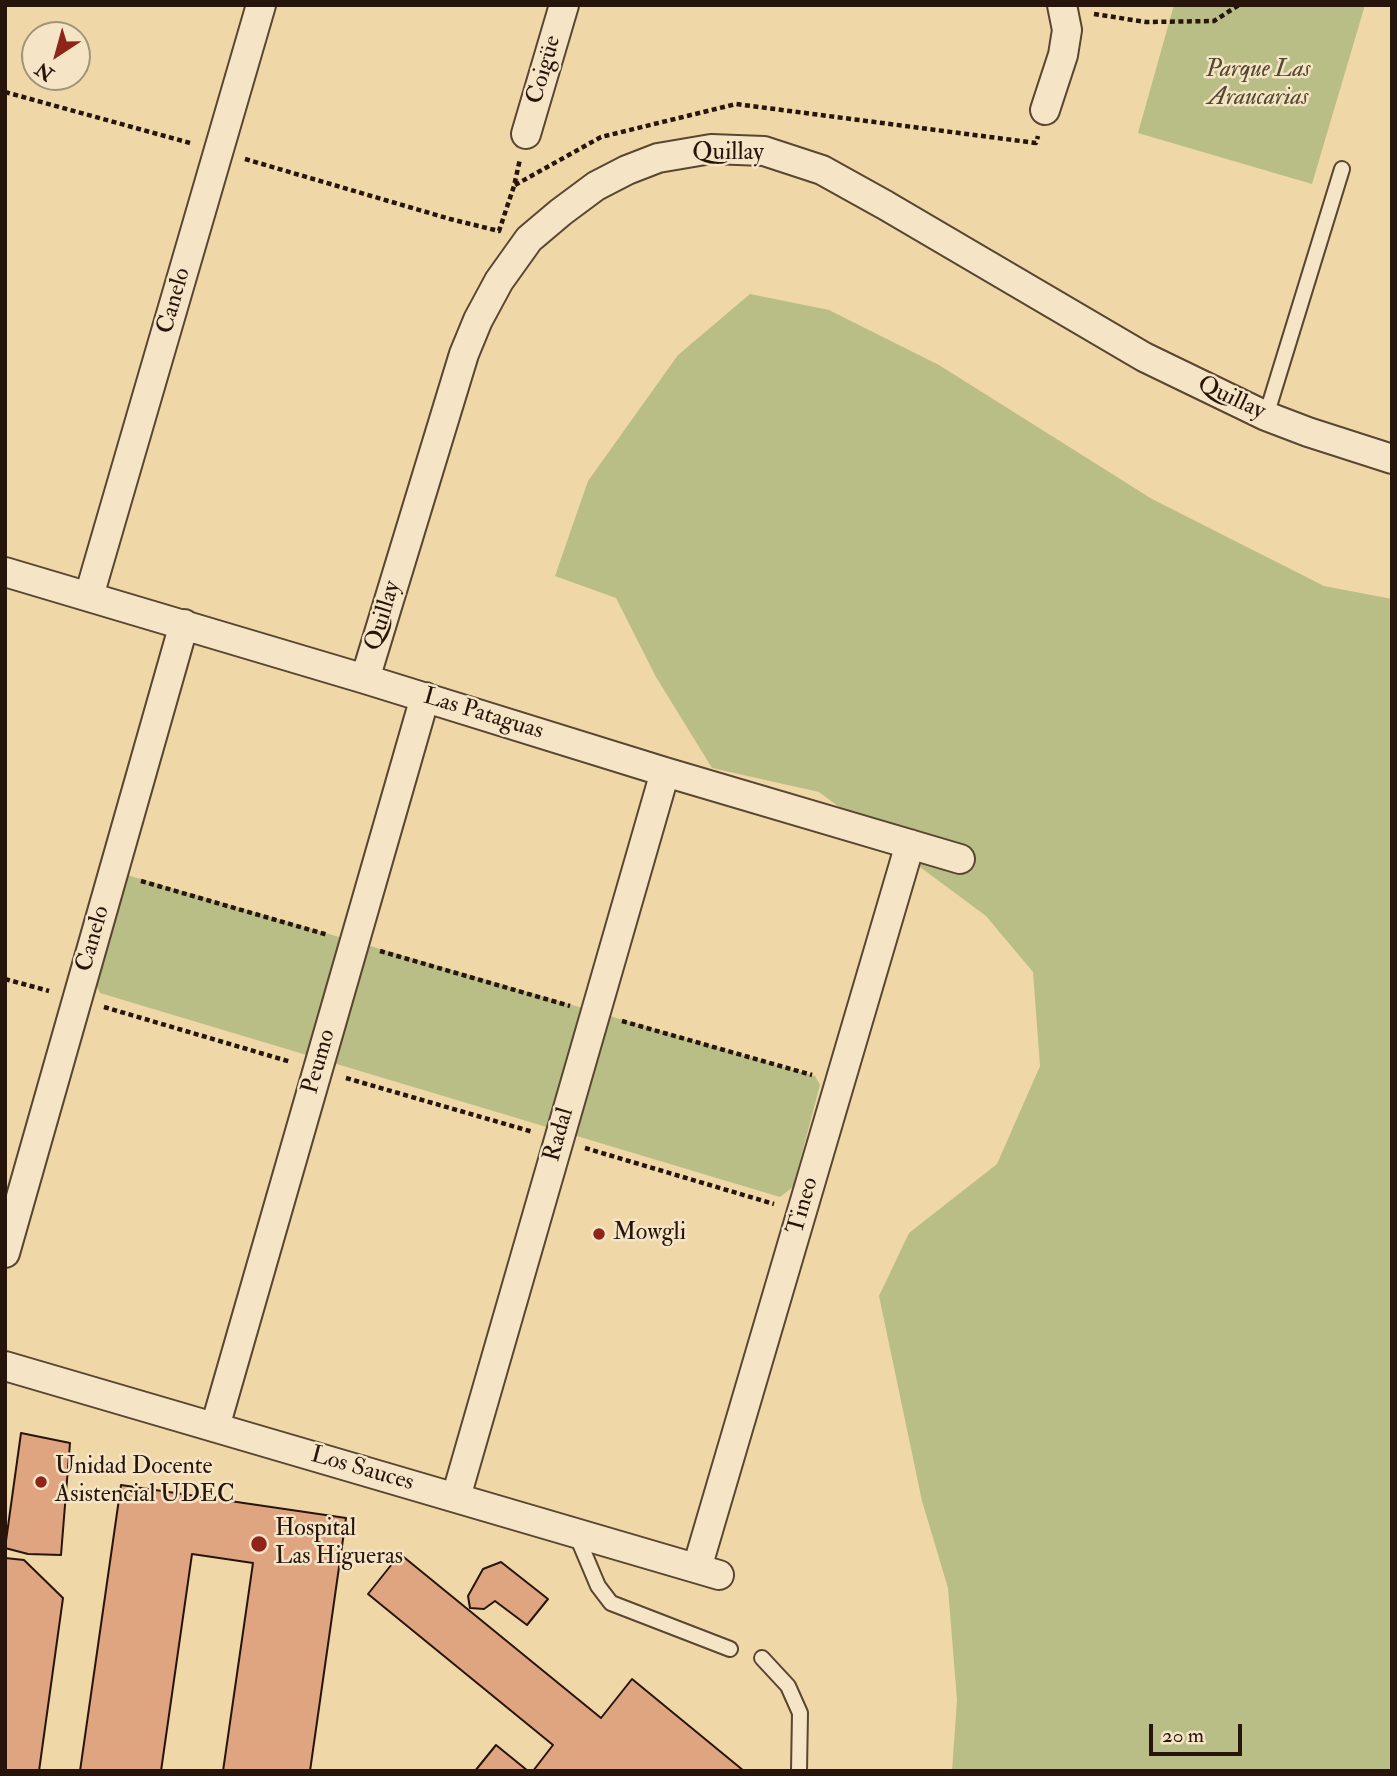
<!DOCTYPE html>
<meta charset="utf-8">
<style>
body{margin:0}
#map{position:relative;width:1397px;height:1776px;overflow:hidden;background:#f0d7a7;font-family:"IM FELL Double Pica",serif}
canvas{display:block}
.frame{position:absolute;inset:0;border:7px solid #27150b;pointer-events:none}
.north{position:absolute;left:21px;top:21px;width:70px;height:70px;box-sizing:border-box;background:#f5e5c6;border:2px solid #a3927b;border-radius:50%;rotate:216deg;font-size:19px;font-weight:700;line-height:28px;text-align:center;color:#27150b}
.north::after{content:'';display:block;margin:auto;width:24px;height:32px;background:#8f2418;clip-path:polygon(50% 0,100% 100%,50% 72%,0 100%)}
.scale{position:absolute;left:1149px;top:1724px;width:93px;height:32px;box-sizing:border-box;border:4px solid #27150b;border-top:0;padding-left:9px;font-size:21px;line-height:24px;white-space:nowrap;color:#27150b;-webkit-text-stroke:5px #f5e5c6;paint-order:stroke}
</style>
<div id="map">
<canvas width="1397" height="1776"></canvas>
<div class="frame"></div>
<div class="north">N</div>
<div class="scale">20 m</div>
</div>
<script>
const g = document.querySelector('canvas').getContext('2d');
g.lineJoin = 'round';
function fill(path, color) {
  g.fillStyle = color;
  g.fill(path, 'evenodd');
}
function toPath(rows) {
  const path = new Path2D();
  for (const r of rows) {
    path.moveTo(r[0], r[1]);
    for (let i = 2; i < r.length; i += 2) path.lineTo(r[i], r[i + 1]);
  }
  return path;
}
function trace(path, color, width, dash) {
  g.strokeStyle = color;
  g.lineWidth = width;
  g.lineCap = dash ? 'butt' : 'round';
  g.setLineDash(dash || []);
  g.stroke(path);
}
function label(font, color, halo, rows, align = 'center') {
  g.font = font + ' "IM FELL Double Pica",serif';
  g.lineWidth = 5;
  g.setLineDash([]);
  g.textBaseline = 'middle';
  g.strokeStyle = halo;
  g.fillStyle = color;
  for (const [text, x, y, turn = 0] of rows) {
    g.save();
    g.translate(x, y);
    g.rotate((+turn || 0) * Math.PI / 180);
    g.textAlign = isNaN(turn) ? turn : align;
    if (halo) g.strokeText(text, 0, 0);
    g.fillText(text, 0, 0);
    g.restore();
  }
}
fill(toPath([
 [1174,5,1365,5,1312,184,1138,133],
 [750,294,829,310,939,365,1152,499,1324,586,1392,599,1392,1771,952,1771,957,1700,948,1588,922,1501,879,1296,909,1233,997,1164,1040,1066,1033,972,986,916,819,792,712,768,656,677,616,598,555,576,588,481,678,355],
 [127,875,815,1076,820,1085,793,1187,780,1197,100,993,94,980,121,880]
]), '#b9be87');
const building = toPath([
 [21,1433,70,1443,61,1555,28,1554,5,1548,21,1433],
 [121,1485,346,1518,310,1771,223,1771,253,1563,192,1554,161,1771,80,1771,121,1485],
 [400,1554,601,1718,632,1679,744,1771,533,1771,553,1745,368,1594,400,1554],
 [5,1558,24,1560,63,1598,39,1771,5,1771,5,1558],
 [501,1562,548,1599,527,1625,495,1601,484,1609,470,1608,468,1596,483,1569,501,1562],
 [496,1745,528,1771,475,1771,496,1745]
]);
fill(building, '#dfa581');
trace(building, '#27150b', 2);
const service = toPath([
 [1266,416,1342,169],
 [576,1534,598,1586,611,1603,730,1649],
 [762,1658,788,1686,800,1713,799,1771]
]);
const minor = toPath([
 [1045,110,1063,55,1067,30,1062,5],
 [526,134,564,5],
 [5,572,365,679,665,772,960,859],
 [89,596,261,5],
 [365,679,464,354,478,320,499,281,529,239,561,212,596,186,627,170,658,158,711,149,764,151,822,170,885,205,1144,357,1266,416,1308,432,1392,459],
 [5,1253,184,624],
 [5,1366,719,1575],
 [215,1427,425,697],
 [456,1497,665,772],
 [697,1568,910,844]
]);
trace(service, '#594632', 18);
trace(minor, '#594632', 32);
trace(toPath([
 [1094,14,1146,22,1214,21,1239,5],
 [5,92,190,143],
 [245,159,450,219,499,231,514,186,520,159],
 [515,185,601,137,736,104,1036,143,1038,136],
 [141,881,328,935],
 [380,951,570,1006],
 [5,979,49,991],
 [104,1007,291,1062],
 [622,1021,812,1075],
 [346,1078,533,1132],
 [585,1148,774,1204]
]), '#27150b', 4.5, [5, 3.5]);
trace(service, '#f5e5c6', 14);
trace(minor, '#f5e5c6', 28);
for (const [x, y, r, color] of [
 [599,1234,7,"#8f2418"],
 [41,1482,7,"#8f2418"],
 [259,1544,9,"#8f2418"]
]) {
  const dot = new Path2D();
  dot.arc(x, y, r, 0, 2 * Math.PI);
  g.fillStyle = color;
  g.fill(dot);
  trace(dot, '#f5e5c6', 2.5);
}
label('24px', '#27150b', '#f5e5c6', [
 ["Coigüe",545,70,-74],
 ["Quillay",728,154],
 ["Canelo",175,301,-74],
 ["Quillay",1231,399,25],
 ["Quillay",384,616,-73],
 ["Las Pataguas",483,715,17],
 ["Canelo",94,939,-74],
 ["Peumo",320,1062,-74],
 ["Radal",560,1135,-74],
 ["Tineo",804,1206,-74],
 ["Los Sauces",362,1470,16]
]);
label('italic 24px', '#534830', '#f5e5c6', [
 ["Parque Las",1258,71],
 ["Araucarias",1258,99]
]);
label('24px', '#27150b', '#f5e5c6', [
 ["Mowgli",613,1234],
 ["Unidad Docente",55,1468],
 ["Asistencial UDEC",55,1496],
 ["Hospital",275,1530],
 ["Las Higueras",275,1558]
], 'left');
</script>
